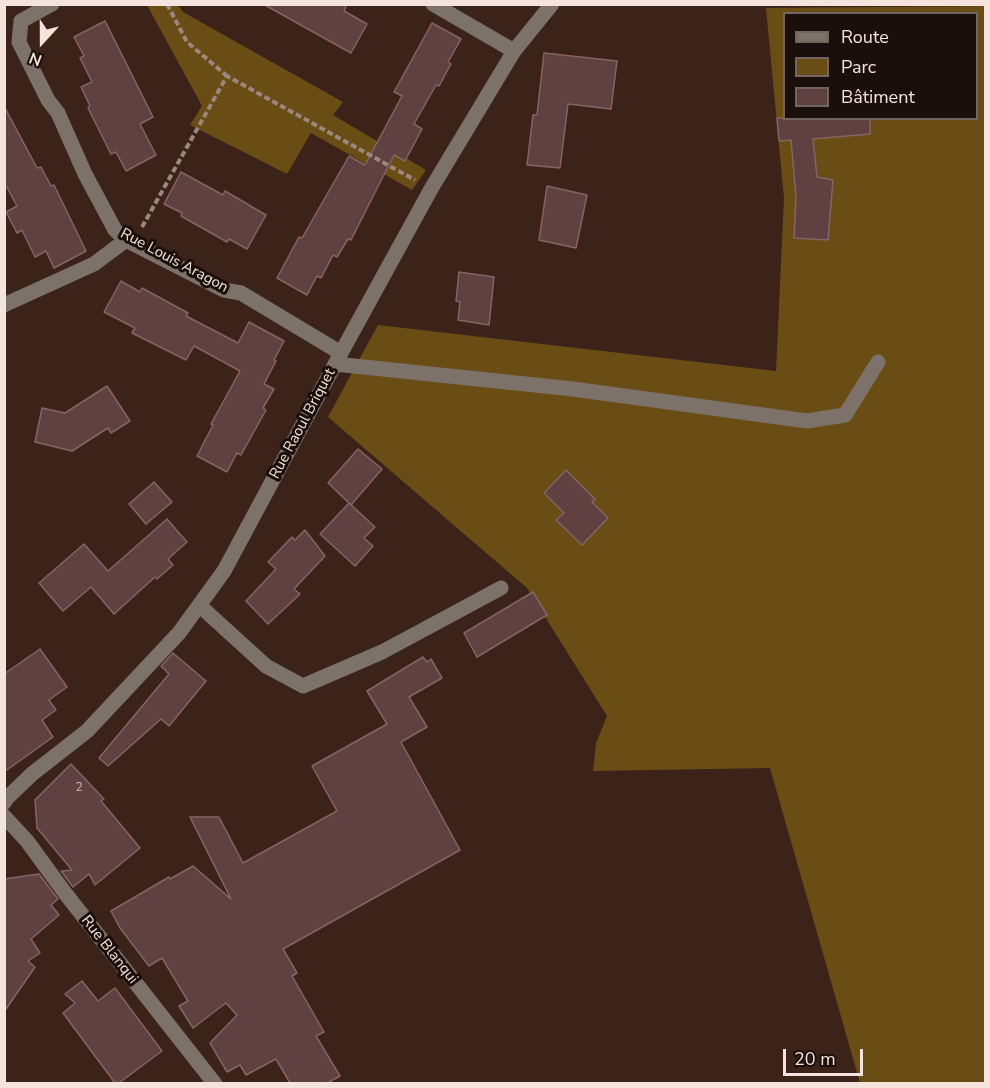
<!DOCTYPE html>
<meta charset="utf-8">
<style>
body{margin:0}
#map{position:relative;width:990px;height:1088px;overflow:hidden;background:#3b231a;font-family:"Nunito Sans",sans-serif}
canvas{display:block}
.frame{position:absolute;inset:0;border:6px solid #f5e4de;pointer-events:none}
.legend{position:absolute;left:783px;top:12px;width:195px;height:108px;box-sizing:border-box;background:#1a0f0b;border:2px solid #72645f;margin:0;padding:8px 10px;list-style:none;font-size:18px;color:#f5e4de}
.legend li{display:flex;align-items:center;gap:12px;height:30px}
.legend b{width:30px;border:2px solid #72645f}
.north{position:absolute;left:12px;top:12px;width:60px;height:60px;-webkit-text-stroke:4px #1a0f0b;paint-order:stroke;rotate:201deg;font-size:16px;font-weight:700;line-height:24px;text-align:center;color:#f5e4de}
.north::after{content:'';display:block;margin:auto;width:21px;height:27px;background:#f5e4de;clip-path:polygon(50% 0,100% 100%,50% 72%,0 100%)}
.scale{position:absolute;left:783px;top:1049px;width:80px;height:27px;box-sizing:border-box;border:3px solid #f5e4de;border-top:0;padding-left:8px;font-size:18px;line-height:21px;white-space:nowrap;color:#f5e4de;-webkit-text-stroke:4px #1a0f0b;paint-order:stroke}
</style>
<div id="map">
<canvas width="990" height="1088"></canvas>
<div class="frame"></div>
<ul class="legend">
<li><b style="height:8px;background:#7d726a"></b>Route</li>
<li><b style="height:16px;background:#6a4c15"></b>Parc</li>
<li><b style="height:16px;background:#5e4140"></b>Bâtiment</li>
</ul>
<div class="north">N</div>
<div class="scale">20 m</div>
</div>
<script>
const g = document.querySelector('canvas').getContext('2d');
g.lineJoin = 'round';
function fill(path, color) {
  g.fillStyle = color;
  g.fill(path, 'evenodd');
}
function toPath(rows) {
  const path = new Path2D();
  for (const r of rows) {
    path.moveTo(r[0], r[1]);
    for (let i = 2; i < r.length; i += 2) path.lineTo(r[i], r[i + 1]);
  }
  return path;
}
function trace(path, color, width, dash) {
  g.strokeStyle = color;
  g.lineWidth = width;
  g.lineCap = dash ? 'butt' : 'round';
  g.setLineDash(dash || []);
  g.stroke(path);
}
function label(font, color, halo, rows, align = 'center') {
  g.font = font + ' "Nunito Sans",sans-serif';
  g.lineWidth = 6;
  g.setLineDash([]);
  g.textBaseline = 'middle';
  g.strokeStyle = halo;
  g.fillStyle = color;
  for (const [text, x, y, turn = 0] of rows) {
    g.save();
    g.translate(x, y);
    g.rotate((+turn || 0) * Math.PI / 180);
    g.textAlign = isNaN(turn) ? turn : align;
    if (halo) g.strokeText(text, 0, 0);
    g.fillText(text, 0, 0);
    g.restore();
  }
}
fill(toPath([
 [147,5,178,5,183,12,343,102,333,115,426,170,412,190,311,133,287,174,190,125,202,106],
 [985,6,985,1083,860,1083,770,768,593,771,596,743,607,716,527,588,328,417,378,325,776,371,784,198,766,8],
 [784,14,976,14,976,118,784,118]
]), '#6a4c15');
const building = toPath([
 [263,4,347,4,344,11,367,24,351,53,263,4],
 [105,21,153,117,140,124,156,155,126,171,116,152,111,154,88,108,90,106,81,87,92,82,80,58,84,56,74,37,105,21],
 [432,23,461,39,448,62,451,64,439,86,436,85,414,124,422,129,405,161,394,155,351,240,348,239,337,257,333,255,321,278,317,276,307,295,277,278,299,237,302,238,349,156,365,165,402,96,394,92,432,23],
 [544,53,617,61,611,109,568,104,560,168,527,165,533,115,537,115,544,53],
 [4,106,37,168,41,167,51,186,54,185,86,251,54,268,46,251,35,257,22,230,17,233,6,212,17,206,4,182,4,106],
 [777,118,870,118,870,134,813,139,817,177,833,180,828,240,794,238,796,196,791,140,779,141,777,118],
 [181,172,223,195,225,191,266,215,247,249,229,239,227,242,181,216,182,213,164,204,181,172],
 [547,186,587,195,576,248,539,240,547,186],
 [459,272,494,277,489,325,458,320,460,302,456,301,459,272],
 [121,281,140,292,142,288,188,313,186,316,238,343,249,322,284,341,274,360,276,361,264,384,274,389,263,408,266,410,241,455,237,453,227,472,197,456,213,425,211,424,240,371,194,346,186,360,132,333,135,328,104,312,121,281],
 [107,386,130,421,111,433,108,428,72,451,35,442,42,408,65,413,107,386],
 [358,449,382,469,351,505,328,483,358,449],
 [566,470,595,499,592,502,608,518,582,545,556,520,564,513,544,493,566,470],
 [154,482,172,502,146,524,129,504,154,482],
 [349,503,375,527,364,538,373,546,355,566,320,534,349,503],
 [167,519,187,542,168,559,173,565,157,579,155,577,114,614,91,587,63,611,39,583,84,544,108,571,167,519],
 [305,530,325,556,294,589,300,594,268,624,246,601,276,569,268,562,292,537,295,540,305,530],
 [533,592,547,615,477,657,464,633,533,592],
 [40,649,67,687,49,700,56,710,42,720,53,737,4,772,4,674,40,649],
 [173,653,206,681,169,726,161,719,108,766,99,758,169,674,161,666,173,653],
 [423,657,427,662,431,659,442,678,409,697,427,727,401,742,460,850,283,949,297,973,292,976,324,1032,316,1036,340,1076,327,1083,290,1083,276,1059,246,1075,240,1065,227,1072,210,1043,237,1015,226,1003,193,1028,179,1006,188,1001,162,958,149,966,120,928,111,911,169,877,170,879,193,866,231,899,190,817,219,817,243,863,337,811,312,766,387,724,367,691,423,657],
 [71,764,104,799,101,801,140,848,95,885,89,874,73,887,61,871,72,870,37,828,35,800,71,764],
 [39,874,58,899,51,905,59,915,31,939,40,953,28,961,35,967,4,1012,4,879,39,874],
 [82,981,98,1001,115,988,162,1051,119,1083,115,1083,63,1013,75,1003,65,994,82,981]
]);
fill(building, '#5e4140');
trace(building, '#856564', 1.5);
trace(toPath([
 [167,4,187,42,227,76],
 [142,227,227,76,415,180]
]), '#9b877f', 4, [6, 3]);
trace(toPath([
 [52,4,21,21,19,42,48,100,58,113,85,174,115,230,126,240,224,290,241,293,341,353],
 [433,4,514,51],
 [4,305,94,264,126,240],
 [335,364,573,389,807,421,845,415,878,362],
 [199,605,266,666,303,686,382,652,501,588],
 [4,803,7,798,32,774,87,731,179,633,224,571,341,353,431,189,514,51,552,4],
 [4,816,27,841,65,893,215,1084]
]), '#7d726a', 15);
label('12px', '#cfbbb6', null, [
 ["2",79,788]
]);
label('15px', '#f5e4de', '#1a0f0b', [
 ["Rue Louis Aragon",174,261,28],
 ["Rue Raoul Briquet",303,424,-62],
 ["Rue Blanqui",109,950,52]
]);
</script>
